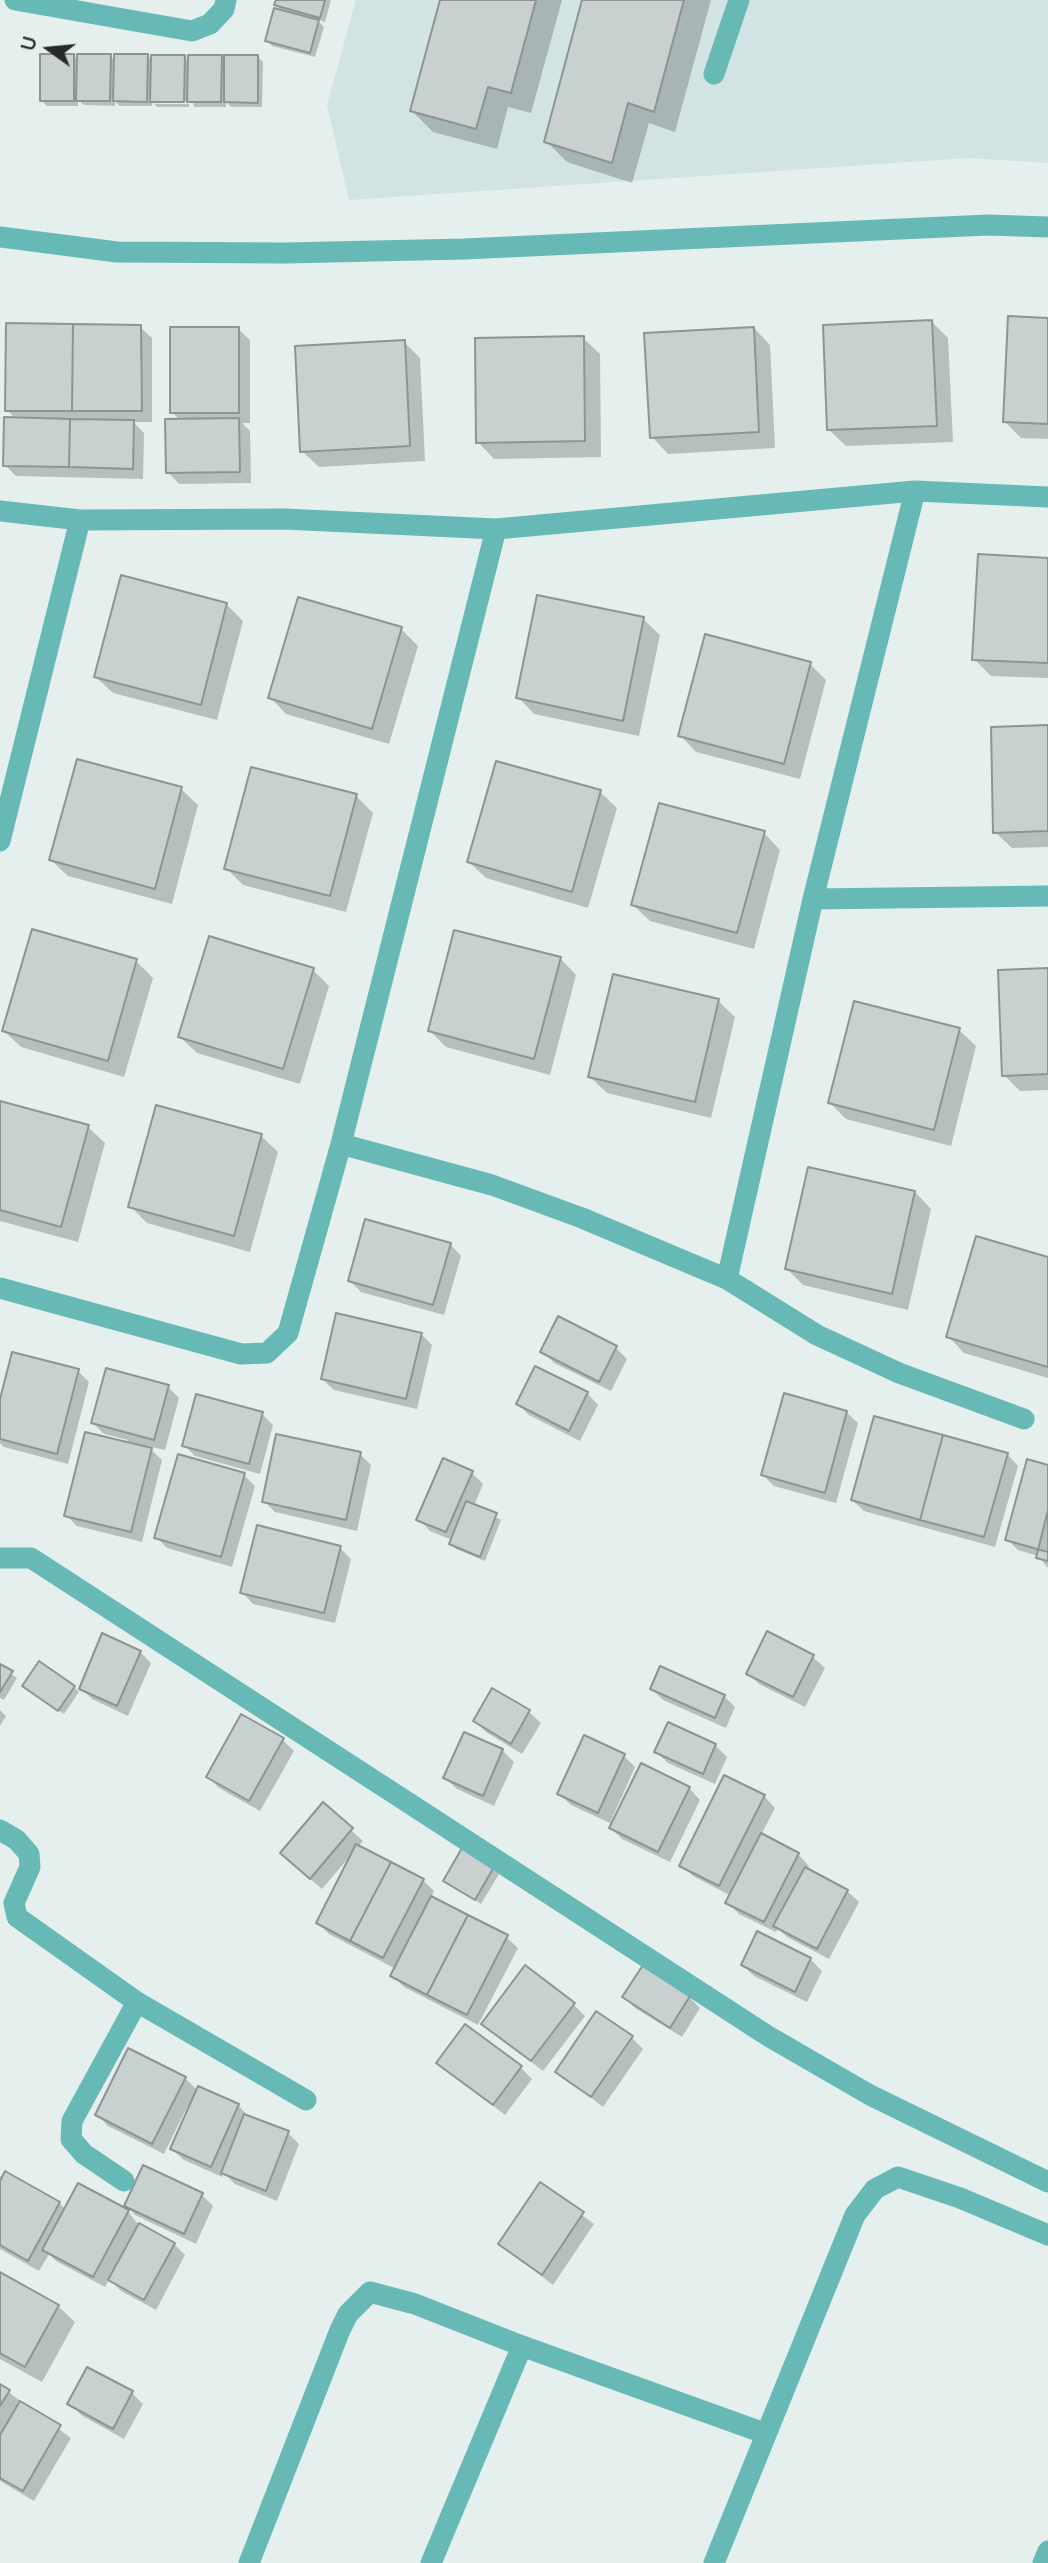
<!DOCTYPE html>
<style>
body{margin:0}
#map{position:relative;width:1048px;height:2563px;overflow:hidden;background:#e5efee;font-family:Manrope,sans-serif}
canvas{display:block}
.north{position:absolute;left:14px;top:14px;width:70px;height:70px;-webkit-text-stroke:5px #e5efee;paint-order:stroke;rotate:285deg;font-size:19px;font-weight:700;line-height:28px;text-align:center;color:#262a2a}
.north::after{content:'';display:block;margin:auto;width:24px;height:32px;background:#262a2a;clip-path:polygon(50% 0,100% 100%,50% 72%,0 100%)}
</style>
<div id="map">
<canvas width="1048" height="2563"></canvas>
<div class="north">U</div>
</div>
<script>
const g = document.querySelector('canvas').getContext('2d');
g.lineJoin = 'round';
function fill(path, color) {
  g.fillStyle = color;
  g.fill(path, 'evenodd');
}
function toPath(rows) {
  const path = new Path2D();
  for (const r of rows) {
    path.moveTo(r[0], r[1]);
    for (let i = 2; i < r.length; i += 2) path.lineTo(r[i], r[i + 1]);
  }
  return path;
}
function trace(path, color, width, dash) {
  g.strokeStyle = color;
  g.lineWidth = width;
  g.lineCap = dash ? 'butt' : 'round';
  g.setLineDash(dash || []);
  g.stroke(path);
}
fill(toPath([
 [356,0,1048,0,1048,163,969,158,349,200,327,105]
]), '#d1e3e2');
fill(toPath([
 [278,0,331,0,325,22,316,19,324,27,315,57,272,46,267,40,284,12,276,5],
 [442,0,562,0,531,113,508,107,497,149,433,132,412,111],
 [584,0,711,0,675,132,649,123,632,183,567,162,546,141],
 [74,56,79,61,110,56,115,61,147,56,153,62,184,57,189,62,221,57,226,63,258,57,263,62,262,107,231,107,226,101,226,107,194,107,193,101,155,100,155,104,189,104,189,107,157,107,152,101,152,106,120,106,115,101,115,106,84,105,78,100,78,106,47,106,41,100],
 [1048,320,1048,439,1021,438,1004,421],
 [932,322,948,338,953,442,846,446,829,430],
 [140,327,152,338,152,422,133,422,144,433,143,479,16,476,5,465,16,419,7,410],
 [754,328,770,345,775,448,668,454,652,437],
 [238,329,250,340,250,423,242,423,250,431,251,483,179,484,168,472,180,420,172,412],
 [583,338,600,354,601,457,494,459,478,442],
 [404,342,420,358,425,461,319,467,302,451],
 [1048,559,1048,678,991,676,974,659],
 [226,604,243,621,217,720,113,693,96,677],
 [643,619,660,635,639,736,534,714,518,697],
 [401,629,418,646,389,744,286,714,270,697],
 [810,664,826,680,800,779,696,752,680,735],
 [1048,727,1048,847,1012,848,995,832],
 [181,789,198,805,172,904,68,876,51,860],
 [600,792,617,808,588,908,486,878,469,862],
 [356,796,373,813,346,912,243,885,226,868],
 [764,833,780,850,754,949,650,921,633,905],
 [560,958,576,975,550,1075,446,1047,430,1031],
 [136,961,153,978,124,1077,21,1047,4,1031],
 [313,970,329,986,300,1084,197,1053,180,1037],
 [1048,970,1048,1090,1020,1091,1004,1075],
 [718,1001,735,1017,711,1118,607,1093,590,1077],
 [959,1030,976,1046,951,1146,846,1119,830,1103],
 [0,1103,88,1127,105,1143,78,1242,0,1221],
 [261,1136,278,1152,250,1252,147,1223,130,1206],
 [915,1192,931,1209,908,1310,803,1285,787,1269],
 [450,1244,461,1256,444,1315,361,1292,350,1281],
 [1048,1259,1048,1378,964,1353,948,1336],
 [421,1334,432,1345,417,1409,334,1390,322,1379],
 [616,1348,627,1359,611,1391,554,1363,542,1351],
 [78,1371,89,1382,68,1464,4,1447,0,1443,0,1406],
 [168,1387,179,1398,165,1450,147,1446,162,1460,142,1542,77,1526,66,1515,128,1440,104,1434,93,1423],
 [587,1393,598,1405,580,1441,529,1415,518,1404],
 [846,1412,858,1423,836,1503,774,1486,763,1475],
 [262,1414,273,1425,260,1474,195,1456,184,1445],
 [360,1454,371,1465,357,1531,275,1512,264,1501],
 [1007,1454,1018,1466,995,1547,864,1511,852,1500],
 [1048,1467,1048,1568,1038,1556,1018,1550,1007,1539],
 [472,1473,483,1484,474,1506,501,1520,485,1561,456,1549,451,1543,452,1540,430,1531,419,1519],
 [244,1475,255,1486,232,1567,167,1548,156,1537],
 [340,1548,351,1559,335,1623,253,1604,242,1592],
 [768,1633,813,1657,825,1668,805,1707,759,1684,748,1673],
 [140,1652,151,1663,128,1716,92,1699,81,1688],
 [0,1666,17,1678,4,1700,0,1698],
 [74,1687,79,1692,64,1714,29,1691],
 [652,1689,724,1696,735,1707,726,1728,663,1700],
 [493,1690,529,1712,541,1723,522,1754,486,1732,475,1721],
 [0,1710,6,1716,0,1726],
 [241,1716,283,1740,294,1751,260,1811,219,1788,208,1777],
 [668,1724,715,1745,727,1757,715,1784,668,1763,656,1752],
 [502,1750,514,1762,494,1806,457,1789,445,1778],
 [624,1756,635,1767,610,1823,571,1805,559,1794],
 [689,1788,700,1800,670,1862,622,1839,611,1828],
 [764,1796,775,1808,761,1835,798,1854,809,1866,807,1870,847,1891,859,1902,829,1959,787,1937,778,1928,776,1932,739,1914,727,1902,731,1896,693,1876,681,1865],
 [323,1805,363,1841,358,1847,423,1880,434,1891,431,1898,506,1937,518,1948,478,2025,404,1987,393,1976,396,1969,329,1934,318,1923,351,1855,322,1889,293,1864],
 [463,1851,499,1874,481,1904,445,1881],
 [758,1934,810,1959,822,1971,807,2002,754,1976,743,1965],
 [624,1997,689,1997,700,2008,682,2037,635,2008],
 [574,2005,585,2016,543,2071,483,2024],
 [632,2038,643,2049,603,2107,557,2071],
 [439,2063,521,2068,532,2079,505,2115],
 [185,2078,198,2091,238,2105,249,2117,288,2133,299,2144,277,2201,235,2184,224,2173,222,2177,184,2160,172,2149,191,2106,188,2105,164,2154,108,2126,97,2114],
 [143,2167,202,2195,213,2206,196,2244,135,2215,126,2205],
 [0,2176,59,2203,66,2210,78,2186,132,2214,129,2213,138,2224,174,2244,185,2255,156,2310,121,2291,109,2279,105,2287,56,2261,49,2254,39,2271,0,2249],
 [541,2185,594,2224,553,2285,500,2244],
 [0,2274,58,2306,75,2322,42,2382,0,2359],
 [0,2386,71,2438,34,2501,0,2481],
 [132,2393,143,2404,124,2439,81,2415,70,2403]
]), '#0003');
const building = toPath([
 [276,0,325,0,320,18,274,5,276,0],
 [440,0,536,0,511,93,488,87,476,129,410,111,440,0],
 [582,0,684,0,654,112,628,103,612,163,544,142,582,0],
 [274,8,319,20,310,53,265,41,274,8],
 [40,54,74,54,74,101,40,101,40,54],
 [77,54,111,54,110,101,76,101,77,54],
 [114,54,148,54,147,102,113,101,114,54],
 [151,55,185,55,184,102,150,102,151,55],
 [188,55,222,55,221,102,187,102,188,55],
 [224,55,258,55,258,103,224,102,224,55],
 [1008,316,1048,318,1048,424,1003,422,1008,316],
 [932,320,937,426,827,430,823,325,932,320],
 [6,323,73,324,72,411,5,411,6,323],
 [73,324,141,325,142,411,72,411,73,324],
 [170,327,239,327,239,413,170,413,170,327],
 [754,327,759,432,650,438,644,333,754,327],
 [584,336,585,441,476,443,475,338,584,336],
 [405,340,410,446,300,452,295,346,405,340],
 [4,417,70,419,69,467,3,466,4,417],
 [239,418,240,472,166,473,165,419,239,418],
 [70,419,134,420,133,469,69,467,70,419],
 [978,554,1048,558,1048,663,972,660,978,554],
 [121,575,227,603,201,705,94,677,121,575],
 [537,595,644,617,623,721,516,698,537,595],
 [298,597,402,627,372,729,268,698,298,597],
 [705,634,811,662,784,764,678,736,705,634],
 [1048,725,1048,831,993,833,991,727,1048,725],
 [77,759,182,787,155,889,49,860,77,759],
 [496,761,601,790,572,892,467,862,496,761],
 [251,767,357,794,330,896,224,869,251,767],
 [659,803,765,831,737,933,631,905,659,803],
 [32,929,137,959,108,1061,2,1031,32,929],
 [454,930,561,957,534,1059,428,1031,454,930],
 [209,936,314,968,283,1069,178,1037,209,936],
 [1048,968,1048,1074,1002,1076,998,970,1048,968],
 [613,974,719,999,695,1102,588,1077,613,974],
 [854,1001,960,1028,934,1130,828,1103,854,1001],
 [0,1101,89,1125,61,1227,0,1210,0,1101],
 [156,1105,262,1134,234,1236,128,1207,156,1105],
 [808,1167,915,1191,892,1294,785,1269,808,1167],
 [365,1219,451,1243,433,1305,348,1281,365,1219],
 [976,1236,1048,1257,1048,1367,946,1337,976,1236],
 [336,1313,422,1333,406,1399,321,1379,336,1313],
 [558,1316,617,1346,599,1382,540,1352,558,1316],
 [12,1352,79,1369,57,1454,0,1439,0,1399,12,1352],
 [535,1366,588,1392,569,1431,516,1404,535,1366],
 [106,1368,169,1385,154,1440,91,1423,106,1368],
 [784,1393,847,1411,825,1493,761,1475,784,1393],
 [196,1394,263,1412,249,1464,182,1446,196,1394],
 [874,1416,943,1435,920,1520,851,1500,874,1416],
 [85,1432,152,1448,131,1532,64,1516,85,1432],
 [276,1434,361,1452,346,1520,262,1502,276,1434],
 [943,1435,1008,1453,984,1537,920,1520,943,1435],
 [178,1454,245,1473,221,1557,154,1538,178,1454],
 [443,1458,473,1471,446,1532,416,1520,443,1458],
 [1027,1459,1048,1465,1048,1552,1005,1540,1027,1459],
 [466,1501,497,1513,480,1557,449,1544,466,1501],
 [1048,1510,1048,1561,1036,1558,1048,1510],
 [257,1525,341,1546,324,1613,240,1593,257,1525],
 [767,1631,814,1655,793,1697,746,1674,767,1631],
 [102,1633,141,1651,117,1706,79,1689,102,1633],
 [39,1661,75,1686,58,1711,22,1686,39,1661],
 [0,1664,13,1671,0,1692,0,1664],
 [660,1666,725,1695,715,1718,650,1689,660,1666],
 [492,1688,530,1710,511,1744,473,1721,492,1688],
 [241,1714,284,1738,249,1801,206,1777,241,1714],
 [668,1722,716,1744,703,1774,654,1752,668,1722],
 [464,1732,503,1749,483,1796,443,1778,464,1732],
 [584,1735,625,1754,598,1813,557,1794,584,1735],
 [641,1763,690,1787,658,1852,609,1828,641,1763],
 [724,1775,765,1795,719,1886,679,1866,724,1775],
 [323,1802,353,1828,310,1879,280,1853,323,1802],
 [761,1833,799,1853,764,1922,725,1903,761,1833],
 [356,1844,391,1862,350,1941,316,1923,356,1844],
 [462,1848,494,1867,475,1900,443,1881,462,1848],
 [391,1862,424,1879,383,1958,350,1941,391,1862],
 [805,1867,848,1890,817,1949,773,1926,805,1867],
 [431,1896,468,1915,427,1995,390,1976,431,1896],
 [468,1915,508,1935,467,2015,427,1995,468,1915],
 [757,1931,811,1958,795,1992,741,1965,757,1931],
 [525,1965,575,2003,531,2061,481,2024,525,1965],
 [643,1965,690,1996,670,2028,622,1997,643,1965],
 [596,2011,633,2036,591,2097,555,2072,596,2011],
 [465,2024,522,2066,493,2105,436,2063,465,2024],
 [128,2048,186,2077,152,2144,95,2115,128,2048],
 [198,2086,239,2104,211,2167,170,2149,198,2086],
 [244,2114,289,2131,266,2191,221,2173,244,2114],
 [143,2165,203,2193,184,2234,124,2206,143,2165],
 [5,2171,60,2202,28,2261,0,2245,0,2181,5,2171],
 [540,2182,584,2212,542,2275,498,2244,540,2182],
 [78,2183,129,2210,93,2277,42,2250,78,2183],
 [139,2223,175,2243,144,2300,108,2280,139,2223],
 [0,2272,59,2305,25,2367,0,2353,0,2272],
 [87,2367,133,2391,113,2429,67,2404,87,2367],
 [0,2384,10,2390,0,2406,0,2384],
 [20,2401,61,2425,23,2491,0,2478,0,2435,20,2401]
]);
fill(building, '#c8d1d0');
trace(building, '#8c9494', 2);
trace(toPath([
 [714,74,739,0]
]), '#67b9b6', 21);
trace(toPath([
 [15,0,192,31,210,24,224,9,226,0],
 [0,237,117,252,286,253,464,249,988,225,1048,227],
 [0,511,80,520,284,519,496,529,915,491,1048,497],
 [0,841,80,520],
 [813,899,1048,896],
 [341,1144,492,1185,582,1218,727,1279,817,1335,899,1373,1024,1419],
 [727,1279,813,899,915,491],
 [0,1288,241,1354,267,1353,288,1333,341,1144,496,529],
 [0,1558,31,1558,768,2036,870,2095,1048,2182],
 [0,1830,17,1840,29,1854,30,1867,14,1903,17,1917,137,2002,306,2100],
 [124,2181,84,2154,71,2139,72,2121,137,2002],
 [249,2563,340,2330,348,2314,370,2292,415,2304,522,2346,764,2433],
 [431,2563,522,2346],
 [714,2563,855,2215,875,2189,898,2177,960,2198,1048,2235],
 [1043,2563,1048,2551]
]), '#67b9b6', 21);
</script>
